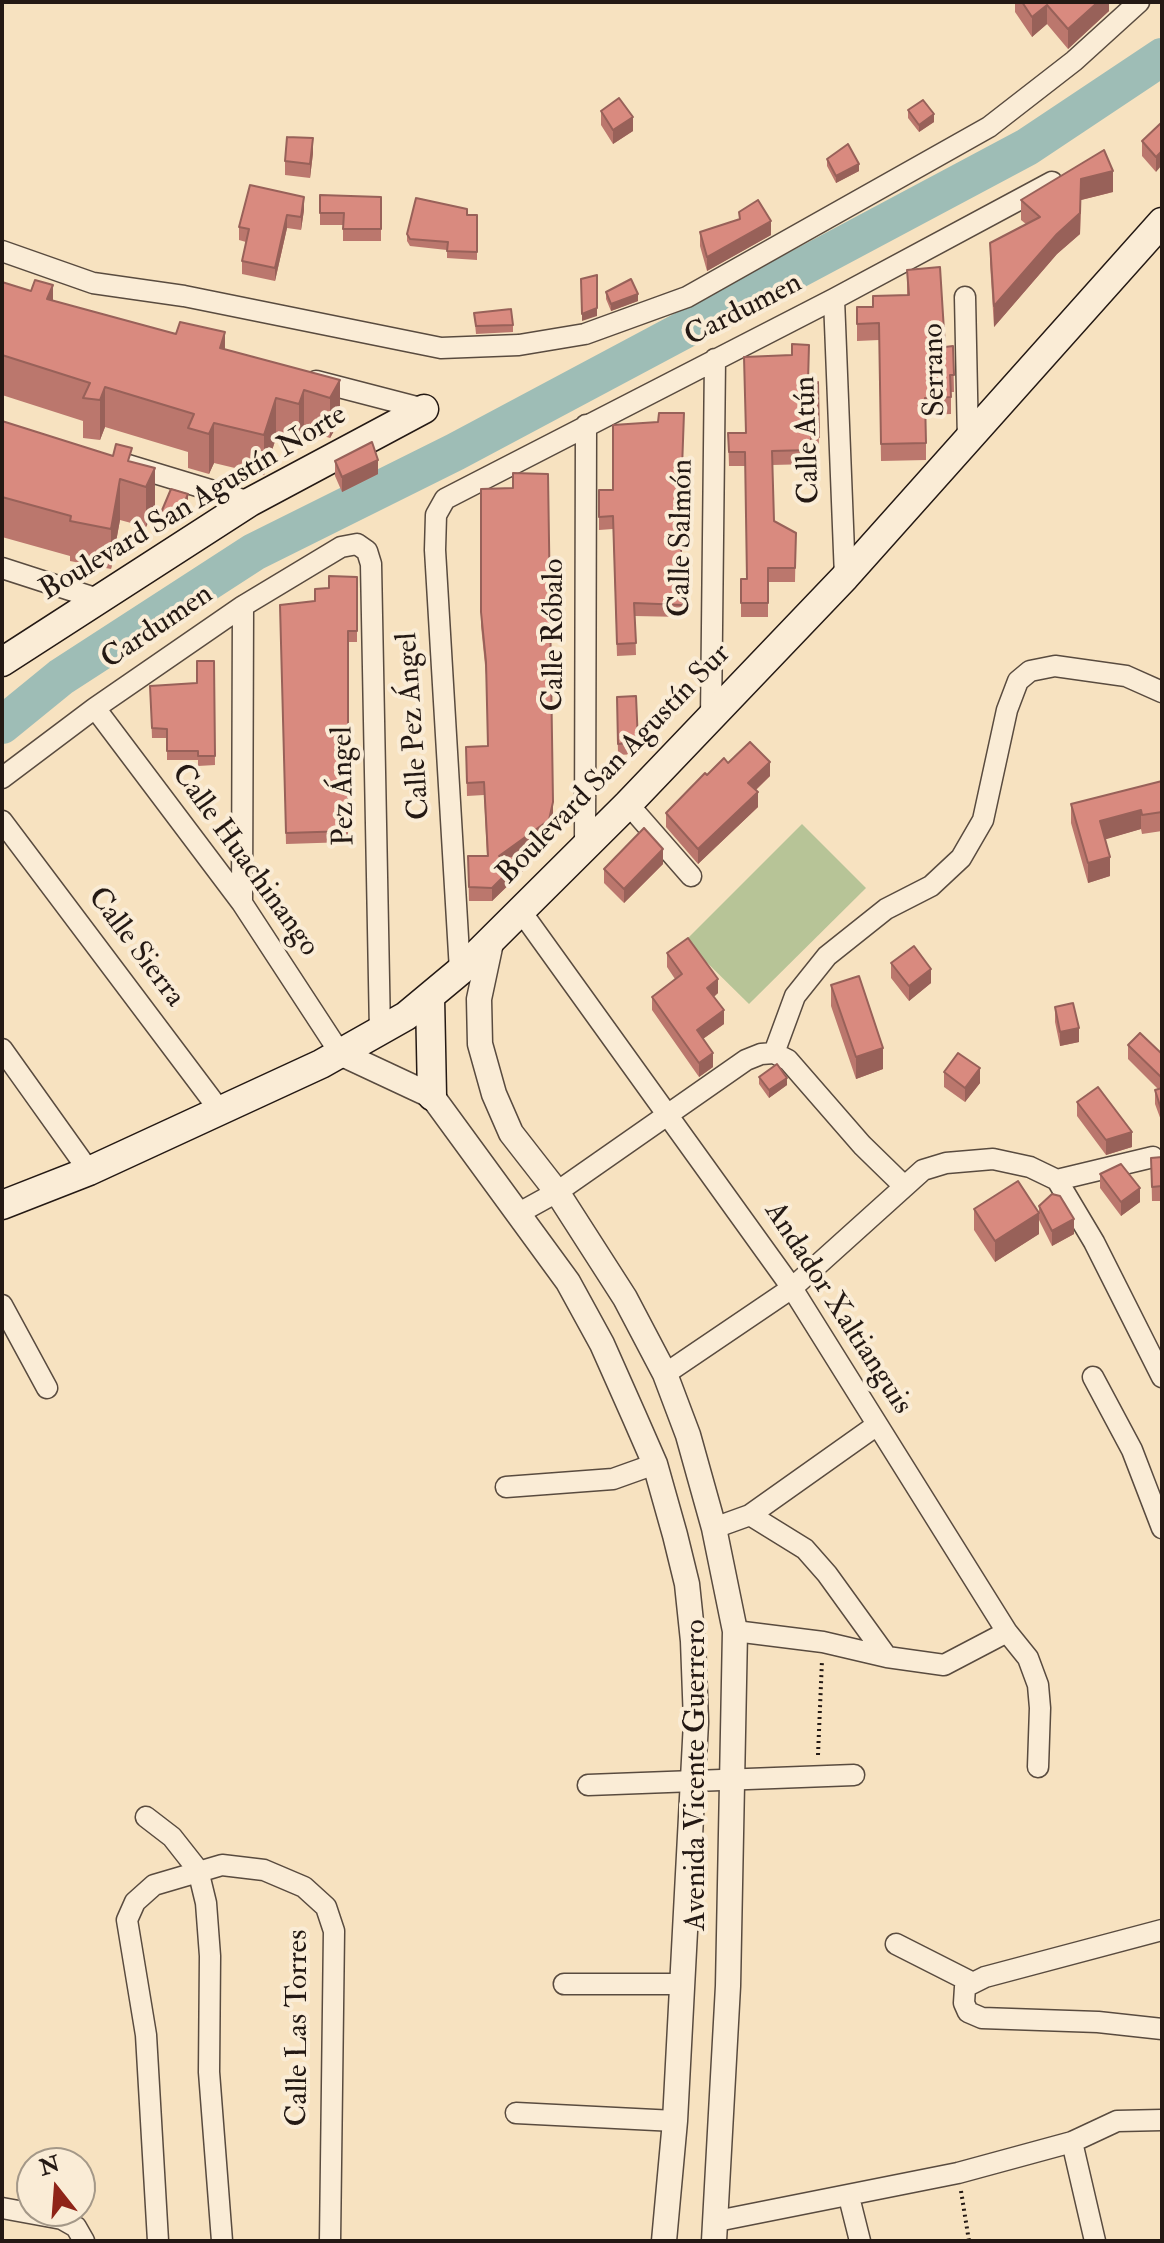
<!DOCTYPE html>
<meta charset="utf-8">
<style>
body{margin:0}
#map{position:relative;width:1164px;height:2243px;overflow:hidden;background:#f7e2c0;font-family:"IM FELL Double Pica",serif}
canvas{display:block}
.frame{position:absolute;inset:0;border:4px solid #241914;pointer-events:none}
.north{position:absolute;left:16px;top:2147px;width:80px;height:80px;box-sizing:border-box;background:#faecd6;border:2px solid #a49888;border-radius:50%;rotate:343deg;font-size:22px;font-weight:700;line-height:32px;text-align:center;color:#241914}
.north::after{content:'';display:block;margin:auto;width:28px;height:36px;background:#8f2418;clip-path:polygon(50% 0,100% 100%,50% 72%,0 100%)}
</style>
<div id="map">
<canvas width="1164" height="2243"></canvas>
<div class="frame"></div>
<div class="north">N</div>
</div>
<script>
const g = document.querySelector('canvas').getContext('2d');
g.lineJoin = 'round';
function fill(path, color) {
  g.fillStyle = color;
  g.fill(path, 'evenodd');
}
function toPath(rows) {
  const path = new Path2D();
  for (const r of rows) {
    path.moveTo(r[0], r[1]);
    for (let i = 2; i < r.length; i += 2) path.lineTo(r[i], r[i + 1]);
  }
  return path;
}
function trace(path, color, width, dash) {
  g.strokeStyle = color;
  g.lineWidth = width;
  g.lineCap = dash ? 'butt' : 'round';
  g.setLineDash(dash || []);
  g.stroke(path);
}
function label(font, color, halo, rows, align = 'center') {
  g.font = font + ' "IM FELL Double Pica",serif';
  g.lineWidth = 8;
  g.setLineDash([]);
  g.textBaseline = 'middle';
  g.strokeStyle = halo;
  g.fillStyle = color;
  for (const [text, x, y, turn = 0] of rows) {
    g.save();
    g.translate(x, y);
    g.rotate((+turn || 0) * Math.PI / 180);
    g.textAlign = isNaN(turn) ? turn : align;
    if (halo) g.strokeText(text, 0, 0);
    g.fillText(text, 0, 0);
    g.restore();
  }
}
fill(toPath([
 [802,824,866,888,749,1004,685,941]
]), '#b7c497');
trace(toPath([
 [2,725,61,677,254,552,455,452,1027,147,1162,57]
]), '#9ebdb6', 38);
const minor = toPath([
 [2,251,93,283,184,296,441,348,519,345,585,334,687,297,989,127,1074,61,1139,2],
 [965,297,968,441],
 [834,299,845,577],
 [316,381,424,409],
 [128,465,250,502],
 [2,568,98,599],
 [95,708,242,903,340,1053],
 [711,717,715,359],
 [2,778,95,708,243,606,341,547,357,544,367,551,371,564,380,1032],
 [628,804,691,876],
 [2,821,221,1112],
 [585,846,586,425],
 [242,903,243,606],
 [520,910,792,1288,1007,1632,1028,1658,1038,1685,1040,1708,1038,1767],
 [460,971,435,550,436,515,445,499,834,299,1052,182],
 [2,1049,89,1171],
 [774,1053,795,996,827,956,886,909,931,886,961,858,983,820,1007,710,1018,681,1030,671,1055,666,1126,676,1162,692],
 [1057,1180,1153,1157],
 [519,1213,557,1192,746,1060,761,1054,774,1053,788,1060,862,1145,903,1185],
 [2,1305,47,1388],
 [665,1374,792,1288,923,1170,946,1163,993,1159,1030,1167,1057,1180,1094,1242,1162,1377],
 [1093,1377,1132,1450,1162,1528],
 [506,1487,613,1479,655,1464],
 [750,1515,805,1549,827,1574,887,1657],
 [714,1528,750,1515,877,1425],
 [735,1631,823,1642,887,1657,944,1665,1007,1632],
 [588,1785,854,1775],
 [146,1817,172,1837,198,1870,206,1903,210,1956,209,2072,222,2241],
 [1162,1930,985,1977,965,1987,964,2003,968,2012,982,2018,1098,2022,1162,2029],
 [896,1944,971,1982],
 [564,1984,683,1984],
 [516,2113,675,2121],
 [1072,2142,1095,2241],
 [849,2197,860,2241],
 [2,2208,62,2219,76,2227,84,2241],
 [717,2221,958,2173,1072,2142,1117,2121,1162,2120],
 [158,2241,146,2035,127,1920,135,1902,154,1885,222,1865,264,1870,304,1887,326,1907,334,1931,330,2241]
]);
const tertiary = toPath([
 [492,938,479,999,480,1044,494,1094,511,1133,557,1192,625,1298,665,1374,688,1435,714,1528,735,1631,728,1986,714,2241],
 [340,1053,432,1096,568,1282,602,1344,634,1416,655,1464,675,1535,687,1584,693,1641,696,1722,675,2121,664,2241]
]);
const secondary = toPath([
 [2,662,250,502,424,409],
 [430,997,432,1096],
 [2,1205,89,1171,321,1064,406,1016,460,971,628,804,845,577,1162,222]
]);
trace(minor, '#594b3f', 23);
trace(tertiary, '#594b3f', 27);
trace(secondary, '#241914', 31);
trace(toPath([
 [818,1755,822,1660],
 [961,2191,969,2241]
]), '#241914', 4, [2, 4]);
trace(minor, '#faecd6', 20);
trace(tertiary, '#faecd6', 24);
trace(secondary, '#faecd6', 28);
fill(toPath([
 [1015,2,1109,2,1109,11,1068,49,1047,24,1032,37,1015,12],
 [908,110,934,122,919,132,908,118],
 [601,111,633,131,613,144,601,125],
 [1161,123,1156,172,1142,156,1142,141],
 [313,153,310,178,285,175,285,161],
 [827,159,859,171,836,183,827,166],
 [1113,192,1081,200,1080,234,1057,254,994,327,990,263,990,243,1026,224,1021,220,1021,200],
 [320,195,381,197,381,241,343,241,343,225,320,225],
 [304,210,301,230,287,228,275,281,242,274,242,261,246,242,239,240,239,227],
 [739,212,771,235,707,271,700,246,700,232,739,220],
 [467,215,477,215,477,260,447,258,447,250,410,246,407,241,407,234],
 [907,270,945,347,953,346,954,392,951,392,951,414,926,415,926,460,881,461,879,340,857,341,857,307,873,307,907,295],
 [2,282,53,301,225,349,340,380,340,420,330,438,304,430,299,445,276,438,264,475,214,463,209,474,188,468,188,452,105,427,100,440,83,438,83,421,2,395],
 [606,292,638,301,611,311,606,299],
 [474,313,513,325,513,332,476,334],
 [792,355,809,382,818,382,819,452,811,452,811,464,772,465,774,521,796,533,795,582,768,582,768,617,741,617,741,579,747,579,745,466,729,466,728,433,746,433],
 [2,421,132,462,155,468,155,508,146,527,120,520,111,569,70,561,70,556,2,537],
 [335,461,378,474,342,492,335,476],
 [481,489,553,816,549,834,517,856,524,870,492,901,469,901,468,856,487,856,484,795,467,796,466,747,488,746,486,675,481,626],
 [599,490,680,530,683,617,635,616,636,655,617,656,613,529,599,530],
 [188,502,178,525,160,522,160,515],
 [357,577,357,642,348,642,348,842,286,844,280,605,315,601,329,588],
 [214,661,215,765,198,766,198,760,167,760,167,738,152,738,150,686,197,683],
 [636,696,638,754,618,755,617,697],
 [728,763,770,776,756,790,758,807,698,864,666,827,666,813,707,775],
 [1162,781,1162,831,1142,834,1141,829,1105,839,1110,876,1088,883,1071,823,1071,804],
 [663,864,624,903,604,883,604,869],
 [667,953,718,993,714,997,724,1024,703,1039,713,1067,699,1077,652,1010,652,997,675,979,667,967],
 [891,963,931,983,909,1001,891,978],
 [831,985,883,1069,856,1079,831,1006],
 [1055,1007,1079,1042,1060,1046,1055,1022],
 [1128,1045,1162,1054,1162,1123,1155,1104,1155,1090,1158,1089,1128,1059],
 [944,1072,980,1083,965,1102,944,1087],
 [759,1077,787,1085,769,1098,759,1084],
 [1077,1102,1132,1147,1106,1155,1077,1116],
 [1162,1157,1162,1201,1152,1201,1151,1158],
 [1100,1174,1140,1202,1121,1216,1100,1188],
 [1039,1206,1074,1234,1052,1246,1039,1220,1039,1234,995,1262,974,1230,974,1209,1039,1213]
]), '#bb776d');
fill(toPath([
 [1098,2,1109,2,1109,11,1068,49,1068,29],
 [1047,5,1047,24,1032,37,1032,17],
 [934,114,934,122,919,132,919,125],
 [633,117,633,131,613,144,613,130],
 [313,138,313,153,310,178,310,164],
 [1162,151,1162,165,1156,172,1156,157],
 [859,164,859,171,836,183,836,176],
 [1113,171,1113,192,1081,200,1080,234,1057,254,994,327,994,306,1081,179],
 [304,197,304,210,301,230,301,217],
 [287,215,287,228,275,281,275,268],
 [771,221,771,235,707,271,707,257],
 [53,285,53,325,47,299],
 [638,294,638,301,611,311,611,304],
 [597,308,597,316,582,321,582,314],
 [225,332,225,372,220,348],
 [340,380,340,420,330,438,330,398],
 [105,387,105,427,100,440,100,400],
 [304,390,304,430,299,445,299,404],
 [276,398,276,438,264,475,264,435],
 [214,423,214,463,209,474,209,434],
 [378,460,378,474,342,492,342,477],
 [155,468,155,508,146,527,146,487],
 [120,479,120,520,111,569,111,529],
 [188,494,188,502,178,525,178,518],
 [770,762,770,776,748,797,748,783],
 [758,792,758,807,698,864,698,849],
 [553,802,553,816,549,834,499,869,499,856],
 [1141,810,1141,829,1100,841,1100,821],
 [663,849,663,864,624,903,624,889],
 [524,856,524,870,492,901,492,888],
 [1110,857,1110,876,1088,883,1088,863],
 [931,969,931,983,909,1001,909,986],
 [718,979,718,993,707,1002,707,988],
 [724,1010,724,1024,697,1043,697,1030],
 [1079,1028,1079,1042,1060,1046,1060,1032],
 [883,1048,883,1069,856,1079,856,1057],
 [713,1053,713,1067,699,1077,699,1063],
 [980,1068,980,1083,965,1102,965,1088],
 [787,1078,787,1085,769,1098,769,1090],
 [1132,1132,1132,1147,1106,1155,1106,1140],
 [1140,1188,1140,1202,1121,1216,1121,1202],
 [1039,1213,1039,1234,995,1262,995,1241],
 [1074,1219,1074,1234,1052,1246,1052,1231]
]), '#986159');
const building = toPath([
 [1022,2,1098,2,1068,29,1047,5,1032,17,1022,2],
 [619,98,633,117,613,130,601,111,619,98],
 [923,100,934,114,919,125,908,110,923,100],
 [1161,123,1162,151,1156,157,1142,141,1161,123],
 [287,137,313,138,310,164,285,161,287,137],
 [848,144,859,164,836,176,827,159,848,144],
 [1104,150,1113,171,1081,179,1080,213,1057,234,994,306,990,243,1040,217,1021,200,1104,150],
 [250,185,304,197,301,217,287,215,275,268,242,261,249,229,239,227,250,185],
 [320,195,381,197,381,229,343,229,344,213,320,213,320,195],
 [416,198,467,209,467,215,477,215,477,252,447,251,448,242,410,239,407,234,416,198],
 [758,200,771,221,707,257,700,232,740,219,739,212,758,200],
 [940,267,945,347,953,346,954,375,950,375,951,397,925,398,926,443,881,444,879,323,857,324,857,307,873,307,873,296,909,295,907,270,940,267],
 [597,275,597,308,582,314,581,279,597,275],
 [631,279,638,294,611,304,606,292,631,279],
 [35,280,53,285,47,299,176,334,180,322,225,332,220,348,340,380,330,398,304,390,299,404,276,398,264,435,214,423,209,434,188,428,194,414,105,387,100,400,83,398,90,383,2,355,2,282,31,291,35,280],
 [511,309,513,325,476,326,474,313,511,309],
 [792,344,809,345,808,382,818,382,819,437,811,437,811,450,772,451,774,521,796,533,795,568,768,568,768,603,741,603,741,579,747,579,745,452,729,452,728,433,746,433,744,357,792,355,792,344],
 [659,413,684,413,680,524,683,605,634,603,636,643,617,644,613,516,599,517,599,490,613,490,613,425,658,422,659,413],
 [2,421,113,456,116,444,132,448,128,461,155,468,146,487,120,479,111,529,70,521,71,516,2,497,2,421],
 [372,442,378,460,342,477,335,461,372,442],
 [513,473,548,474,553,802,549,820,499,856,524,856,492,888,469,887,468,856,488,856,484,782,467,783,466,747,488,746,486,662,481,612,481,489,513,488,513,473],
 [171,489,188,494,178,518,160,515,171,489],
 [329,576,357,577,357,631,348,631,348,831,286,833,280,605,315,601,315,589,329,588,329,576],
 [197,661,214,661,215,756,198,756,198,751,167,751,167,729,152,728,150,686,197,683,197,661],
 [636,696,638,742,618,744,617,697,636,696],
 [750,742,770,762,748,783,758,792,698,849,666,813,705,773,707,775,724,758,728,763,750,742],
 [1162,781,1162,812,1142,815,1141,810,1100,821,1110,857,1088,863,1071,804,1162,781],
 [644,828,663,849,624,889,604,869,644,828],
 [688,938,718,979,707,988,724,1010,697,1030,713,1053,699,1063,652,997,682,974,667,953,688,938],
 [914,946,931,969,909,986,891,963,914,946],
 [859,976,883,1048,856,1057,831,985,859,976],
 [1073,1003,1079,1028,1060,1032,1055,1007,1073,1003],
 [1140,1033,1162,1054,1162,1078,1128,1045,1140,1033],
 [958,1053,980,1068,965,1088,944,1072,958,1053],
 [777,1064,787,1078,769,1090,759,1077,777,1064],
 [1098,1087,1132,1132,1106,1140,1077,1102,1098,1087],
 [1162,1088,1162,1109,1161,1109,1155,1090,1162,1088],
 [1162,1157,1162,1186,1152,1187,1151,1158,1162,1157],
 [1121,1164,1140,1188,1121,1202,1100,1174,1121,1164],
 [1018,1181,1039,1213,995,1241,974,1209,1018,1181],
 [1052,1194,1060,1196,1074,1219,1052,1231,1039,1206,1052,1194]
]);
fill(building, '#d98a7f');
trace(building, '#986159', 2);
label('30px', '#241914', '#faecd6', [
 ["Cardumen",744,311,-27],
 ["Serrano",936,370,-91],
 ["Calle Atún",809,440,-92],
 ["Boulevard San Agustín Norte",194,504,-31],
 ["Calle Salmón",683,538,-89],
 ["Cardumen",158,628,-34],
 ["Calle Róbalo",556,635,-90],
 ["Calle Pez Ángel",415,726,-94],
 ["Boulevard San Agustín Sur",615,765,-46],
 ["Pez Ángel",345,786,-91],
 ["Calle Huachinango",244,861,54],
 ["Calle Sierra",135,948,53],
 ["Andador Xaltianguis",837,1309,57],
 ["Avenida Vicente Guerrero",698,1775,-90],
 ["Calle Las Torres",300,2028,-90]
]);
</script>
